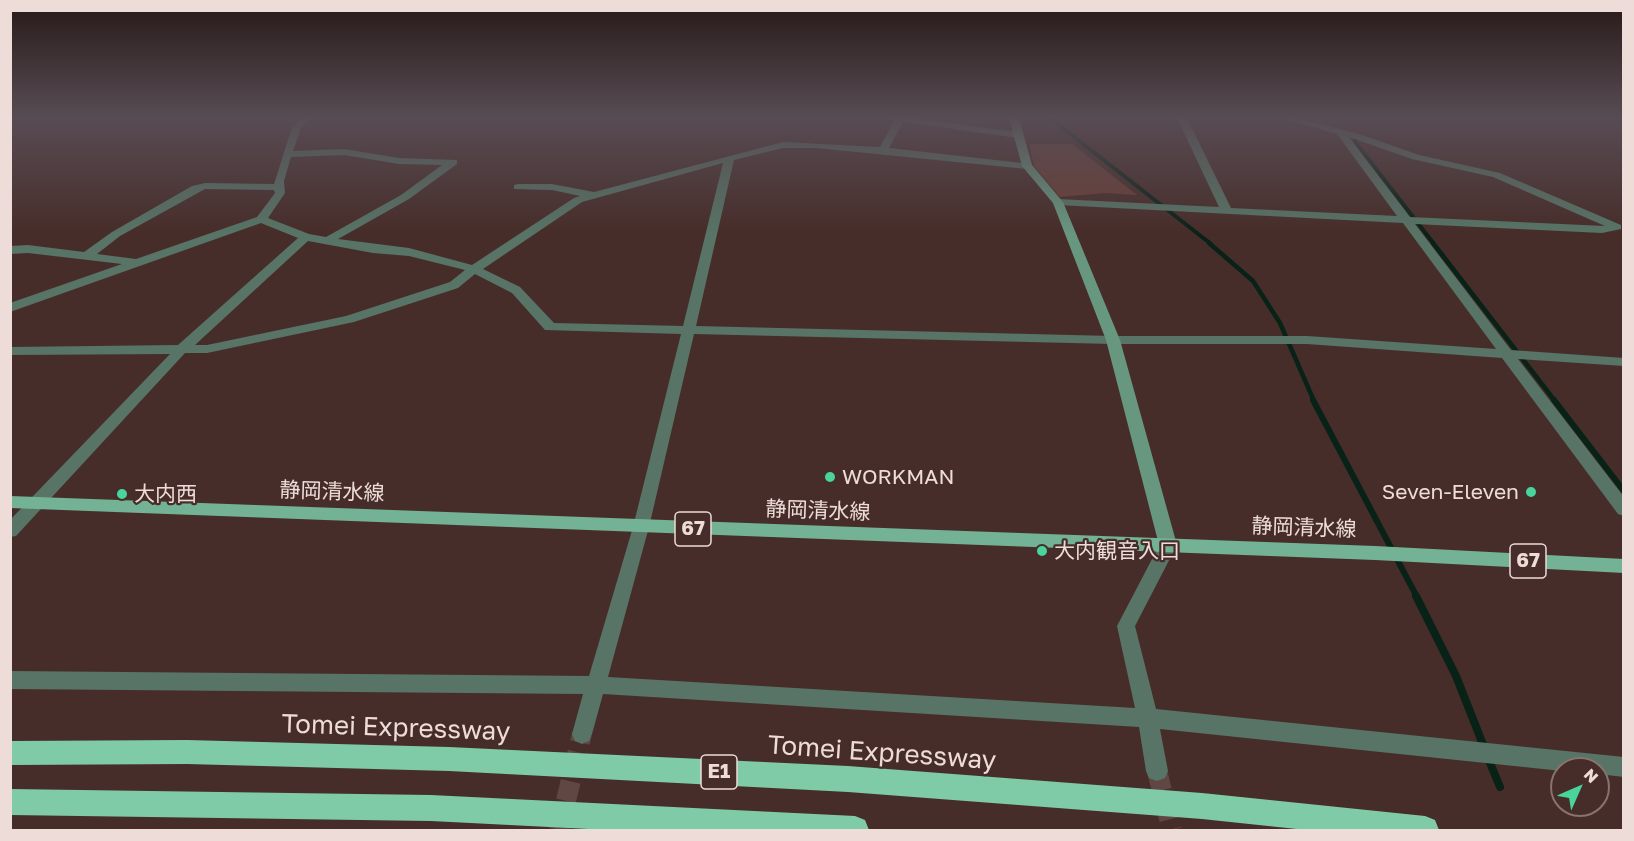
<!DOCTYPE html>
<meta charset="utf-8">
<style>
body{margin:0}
#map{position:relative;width:1634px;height:841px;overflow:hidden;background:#472d29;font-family:"Golos Text",sans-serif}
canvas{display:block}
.frame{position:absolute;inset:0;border:12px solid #eddcd8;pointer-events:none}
.north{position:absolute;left:1550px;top:757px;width:60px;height:60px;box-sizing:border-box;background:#472d29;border:2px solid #89736f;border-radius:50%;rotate:45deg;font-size:16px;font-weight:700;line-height:24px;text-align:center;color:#eddcd8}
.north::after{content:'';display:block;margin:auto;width:21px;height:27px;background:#49d49d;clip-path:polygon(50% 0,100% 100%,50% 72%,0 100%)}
</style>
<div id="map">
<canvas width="1634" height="841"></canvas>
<div class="frame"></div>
<div class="north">N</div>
</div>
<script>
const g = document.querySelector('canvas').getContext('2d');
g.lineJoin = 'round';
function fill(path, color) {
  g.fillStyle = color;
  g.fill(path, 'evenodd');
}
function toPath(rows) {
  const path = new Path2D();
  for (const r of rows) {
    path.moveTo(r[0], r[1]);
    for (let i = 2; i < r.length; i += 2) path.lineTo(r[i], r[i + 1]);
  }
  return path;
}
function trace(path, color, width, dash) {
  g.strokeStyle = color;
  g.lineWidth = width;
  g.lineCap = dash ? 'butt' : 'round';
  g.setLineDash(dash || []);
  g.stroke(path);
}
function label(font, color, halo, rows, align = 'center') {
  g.font = font + ' "Golos Text","Noto Sans JP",sans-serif';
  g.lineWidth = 4.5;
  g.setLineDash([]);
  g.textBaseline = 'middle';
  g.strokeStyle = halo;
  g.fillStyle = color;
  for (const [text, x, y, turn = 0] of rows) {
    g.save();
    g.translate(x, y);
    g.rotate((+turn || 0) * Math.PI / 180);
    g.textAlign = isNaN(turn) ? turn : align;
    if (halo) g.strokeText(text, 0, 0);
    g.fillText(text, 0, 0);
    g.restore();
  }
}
fill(toPath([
 [1029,144,1072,144,1137,195,1106,193,1060,197,1034,166]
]), '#693d35');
trace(toPath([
 [1050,118,1211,244],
 [1356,139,1355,142,1434,244]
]), '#092217', 4);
trace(toPath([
 [1209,243,1253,281,1280,323,1314,401],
 [1433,243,1555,401]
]), '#092217', 4.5);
trace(toPath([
 [1313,400,1417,597],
 [1554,400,1624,491]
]), '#092217', 6);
trace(toPath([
 [1416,596,1456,676,1484,747],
 [1488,758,1500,787]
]), '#092217', 8);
trace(toPath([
 [1157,771,1172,830],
 [559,830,582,734]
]), '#604743', 20, [20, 10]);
fill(toPath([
 [301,118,311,118,301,128,293,151,344,149,399,158,457,160,457,164,409,199,338,239,409,248,472,265,574,198,580,196,552,190,514,189,514,185,518,184,552,184,594,192,783,142,880,147,894,121,888,118,912,118,1018,132,1023,135,1018,138,903,122,889,148,1031,164,1031,168,1027,169,816,148,783,148,734,160,696,326,1113,336,1307,336,1496,349,1403,223,1058,205,1053,202,1058,199,1219,207,1177,118,1187,118,1231,208,1397,216,1337,134,1282,118,1297,118,1362,135,1419,155,1500,173,1621,225,1621,229,1602,233,1415,224,1511,350,1624,358,1624,366,1518,359,1624,497,1624,516,1618,514,1502,358,1307,344,1113,344,694,334,649,527,608,677,1135,708,1117,626,1162,540,1168,538,1174,540,1177,545,1135,626,1156,709,1624,757,1624,777,1598,774,1598,769,1562,771,1160,729,1168,771,1165,778,1157,781,1149,778,1146,771,1139,727,603,694,592,734,589,741,582,744,575,741,572,734,583,694,10,689,10,671,589,676,633,527,681,334,545,330,512,293,475,274,458,288,354,322,207,353,185,353,16,536,10,537,10,520,170,354,10,355,10,347,178,345,298,238,261,223,10,312,10,303,122,264,28,253,10,254,10,246,28,245,84,252,112,232,192,186,205,183,274,184,292,127,301,118],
 [1349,137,1412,159,1493,177,1605,226,1410,217,1349,137],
 [344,155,399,164,442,165,401,195,326,237,309,234,268,218,285,193,284,181,291,157,344,155],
 [723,163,683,326,554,323,520,287,483,269,582,202,723,163],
 [205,189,274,190,275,193,257,217,136,259,97,254,120,236,205,189],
 [308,241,373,253,409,256,465,270,450,282,346,316,207,345,195,345,308,241]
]), '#577466');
fill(toPath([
 [1009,118,1019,118,1032,165,1063,202,1120,340,1177,545,1174,550,1168,552,1162,550,1159,545,1106,340,1053,203,1022,166,1009,118]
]), '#689780');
fill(toPath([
 [10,496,1375,546,1624,559,1624,573,1375,560,10,508,10,496]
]), '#74b295');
fill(toPath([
 [187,740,449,747,848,766,1202,793,1425,816,1435,820,1439,830,1306,830,1202,819,848,792,449,771,187,764,10,765,10,741,187,740],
 [10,789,431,795,855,816,865,820,869,830,608,830,431,821,10,815,10,789]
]), '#7fcba7');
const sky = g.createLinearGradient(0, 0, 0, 235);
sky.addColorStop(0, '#271917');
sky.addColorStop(0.5, '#584c54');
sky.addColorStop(1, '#584c5400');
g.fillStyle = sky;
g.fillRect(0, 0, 1634, 235);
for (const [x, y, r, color] of [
 [830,477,6,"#49d49d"],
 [1531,492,6,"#49d49d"],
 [122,494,6,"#49d49d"],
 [1042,551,6,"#49d49d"]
]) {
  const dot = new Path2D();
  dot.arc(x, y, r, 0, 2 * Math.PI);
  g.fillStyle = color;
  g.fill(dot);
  trace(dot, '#472d29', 2);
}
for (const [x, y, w] of [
 [693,529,36],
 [1528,561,36],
 [719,772,36]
]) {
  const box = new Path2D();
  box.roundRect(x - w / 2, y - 17, w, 34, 4.5);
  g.fillStyle = '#472d29';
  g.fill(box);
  trace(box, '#eddcd8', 1.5);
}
label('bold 20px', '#eddcd8', null, [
 ["67",693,529],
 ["67",1528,561],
 ["E1",719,772]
]);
label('21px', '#eddcd8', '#472d29', [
 ["WORKMAN",842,477],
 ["Seven-Eleven",1519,492,"right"],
 ["大内西",134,494],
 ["大内観音入口",1054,551]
], 'left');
label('21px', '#eddcd8', '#472d29', [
 ["静岡清水線",332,492,2],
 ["静岡清水線",818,511,2],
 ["静岡清水線",1304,528,2]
]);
label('26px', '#eddcd8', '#472d29', [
 ["Tomei Expressway",396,728,2],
 ["Tomei Expressway",882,753,4]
]);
</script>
